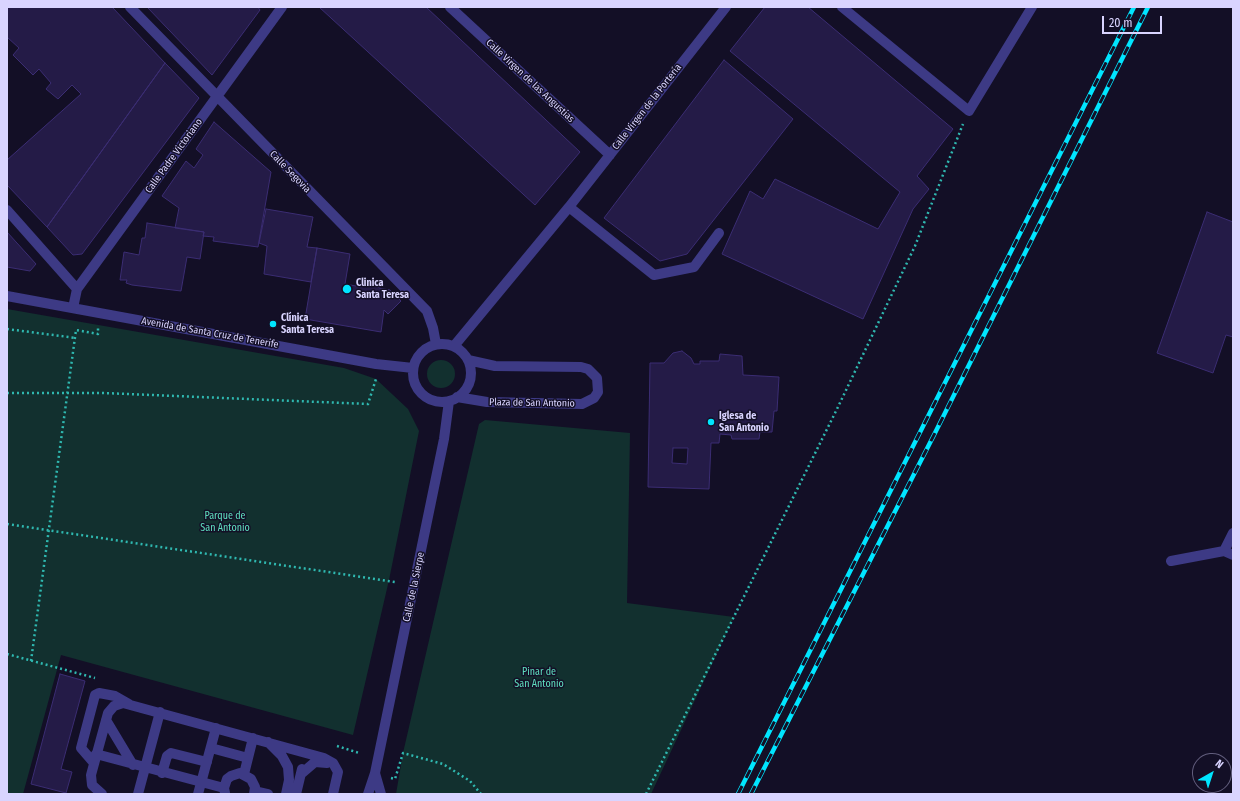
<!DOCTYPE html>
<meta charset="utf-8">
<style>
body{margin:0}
#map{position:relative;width:1240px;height:801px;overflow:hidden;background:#130f26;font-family:"Fira Sans Condensed",sans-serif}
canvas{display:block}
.frame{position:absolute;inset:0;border:8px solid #d9d4ff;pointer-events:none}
.north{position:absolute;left:1192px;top:753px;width:40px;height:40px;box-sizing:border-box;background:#130f26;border:1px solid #625e7d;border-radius:50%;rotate:39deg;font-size:11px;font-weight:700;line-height:16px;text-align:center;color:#d9d4ff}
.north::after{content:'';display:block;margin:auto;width:14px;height:18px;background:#00e5ff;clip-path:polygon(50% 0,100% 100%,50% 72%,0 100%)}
.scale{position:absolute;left:1102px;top:16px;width:60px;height:18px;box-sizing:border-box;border:2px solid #d9d4ff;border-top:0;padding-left:5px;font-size:12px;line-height:14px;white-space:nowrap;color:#d9d4ff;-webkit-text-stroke:3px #130f26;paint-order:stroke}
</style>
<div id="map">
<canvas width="1240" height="801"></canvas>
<div class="frame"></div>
<div class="north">N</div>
<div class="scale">20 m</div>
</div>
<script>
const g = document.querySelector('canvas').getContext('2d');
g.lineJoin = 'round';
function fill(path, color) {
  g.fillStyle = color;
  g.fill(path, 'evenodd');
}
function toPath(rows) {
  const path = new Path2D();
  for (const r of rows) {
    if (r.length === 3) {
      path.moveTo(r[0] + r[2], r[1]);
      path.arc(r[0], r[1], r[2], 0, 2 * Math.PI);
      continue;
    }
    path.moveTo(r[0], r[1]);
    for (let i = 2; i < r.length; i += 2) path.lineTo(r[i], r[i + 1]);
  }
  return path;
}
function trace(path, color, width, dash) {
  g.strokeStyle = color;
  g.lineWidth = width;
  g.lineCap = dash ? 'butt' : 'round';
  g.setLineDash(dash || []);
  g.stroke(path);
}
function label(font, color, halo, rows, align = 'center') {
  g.font = font + ' "Fira Sans Condensed",sans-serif';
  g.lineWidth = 3;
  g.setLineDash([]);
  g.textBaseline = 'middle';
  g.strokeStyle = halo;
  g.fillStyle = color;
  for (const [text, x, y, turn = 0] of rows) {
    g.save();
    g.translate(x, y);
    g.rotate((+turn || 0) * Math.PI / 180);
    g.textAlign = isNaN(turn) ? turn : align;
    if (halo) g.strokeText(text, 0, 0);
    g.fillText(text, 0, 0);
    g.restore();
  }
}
fill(toPath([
 [7,309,344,368,376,379,408,409,419,431,389,580,353,735,61,655,23,794,7,794],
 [441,374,14],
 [485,420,630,433,627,603,734,617,651,794,396,794,403,753,479,424]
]), '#12302f');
const building = toPath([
 [7,7,112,7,165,63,47,227,7,185,7,160,81,94,72,85,58,99,46,89,51,83,39,69,33,75,13,55,19,48,7,37,7,7],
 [147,7,258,7,260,10,212,75,147,7],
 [319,7,426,7,580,152,535,205,319,7],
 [765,7,808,7,953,129,917,176,929,189,913,209,863,319,722,254,750,191,763,199,775,179,878,229,900,192,730,51,765,7],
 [724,60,793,119,687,254,660,261,604,218,724,60],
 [165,63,199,98,82,254,73,255,47,227,165,63],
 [214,122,271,172,258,247,213,241,214,237,203,236,204,232,175,228,179,208,162,196,186,161,194,168,203,155,196,149,214,122],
 [266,209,313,217,307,247,317,248,311,282,264,274,267,246,259,243,266,209],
 [1207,212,1233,222,1233,337,1226,335,1213,373,1157,353,1207,212],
 [147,223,204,232,200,259,187,257,181,291,132,285,126,283,127,280,120,280,124,252,139,255,142,238,145,238,147,223],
 [7,232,36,264,30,271,7,267,7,232],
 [317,248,350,254,345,284,356,286,357,280,379,284,379,288,390,290,401,301,388,314,384,310,381,332,305,319,317,248],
 [682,351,691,358,694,364,700,364,700,361,719,361,720,354,742,356,743,375,779,377,777,411,774,411,772,432,760,432,759,439,732,439,731,435,720,434,719,443,711,443,709,489,648,487,650,363,664,363,673,353,682,351],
 [673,448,688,448,687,464,672,463,673,448],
 [60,674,85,681,61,769,72,772,66,793,31,784,60,674]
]);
fill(building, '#241b47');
trace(building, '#3b2d73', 1);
trace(toPath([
 [7,329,76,338],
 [7,393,103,393,368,404,376,379],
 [7,524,395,582],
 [7,654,95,678],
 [31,661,76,330,98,334,98,328],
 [337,746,359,753],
 [391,778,395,779,403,753,443,764,470,781,481,794],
 [646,794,837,409,915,246,963,124]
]), '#2fb8b0', 2.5, [2, 3]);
trace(toPath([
 [130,7,427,311,433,328,436,344],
 [450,7,610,155],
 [842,7,969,111,1032,7],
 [569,207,654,275,694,267,719,233],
 [7,210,77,289],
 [7,296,376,364,413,368],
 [73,308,77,289,282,7],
 [442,373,29],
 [454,346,569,207,726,7],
 [457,397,487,402,582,404,594,398,598,392,597,378,588,369,581,367,495,366,468,360],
 [1224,551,1233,533],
 [1171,561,1224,551,1233,555],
 [106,720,133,765],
 [268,742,282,756,288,767,289,780,286,794],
 [211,748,248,758],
 [96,754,224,788],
 [94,763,81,748,95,695,99,693,115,696,129,704],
 [162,773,167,756,171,753,207,762],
 [375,773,381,794],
 [244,774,253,738],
 [301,774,315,762,327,763],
 [255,791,268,794],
 [225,793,224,788,227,779,231,776,240,773,251,779,255,787,254,794],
 [102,794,92,785,91,775,108,713,114,706,123,703,324,758,333,763,338,772,333,794],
 [138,794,160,712],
 [198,794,216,728],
 [296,794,302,769],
 [368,794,375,773,444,439,449,401]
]), '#3d3a85', 10);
const rail = toPath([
 [738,794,1134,7],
 [751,794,935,433,1148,7]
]);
trace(rail, '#00e5ff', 4.5);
trace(rail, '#130f26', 3, [9]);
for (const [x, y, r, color] of [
 [347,289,5,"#00e5ff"],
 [273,324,4,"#00e5ff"],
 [711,422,4,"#00e5ff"]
]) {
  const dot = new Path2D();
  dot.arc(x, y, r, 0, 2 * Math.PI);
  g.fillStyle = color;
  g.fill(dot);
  trace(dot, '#130f26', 1.5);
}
label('10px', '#d9d4ff', '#130f26', [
 ["Calle Virgen de las Angustias",530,81,43],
 ["Calle Virgen de la Portería",647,107,-52],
 ["Calle Padre Victoriano",174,156,-54],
 ["Calle Segovia",290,172,46],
 ["Avenida de Santa Cruz de Tenerife",210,333,10],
 ["Plaza de San Antonio",532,403,1],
 ["Calle de la Sierpe",414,587,-78]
]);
label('bold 10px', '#d9d4ff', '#130f26', [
 ["Clinica",356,283],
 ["Santa Teresa",356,295],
 ["Clínica",281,318],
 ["Santa Teresa",281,330],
 ["Iglesa de",719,416],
 ["San Antonio",719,428]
], 'left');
label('10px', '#5fe0c0', '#130f26', [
 ["Parque de",225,516],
 ["San Antonio",225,528],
 ["Pinar de",539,672],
 ["San Antonio",539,684]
]);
</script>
